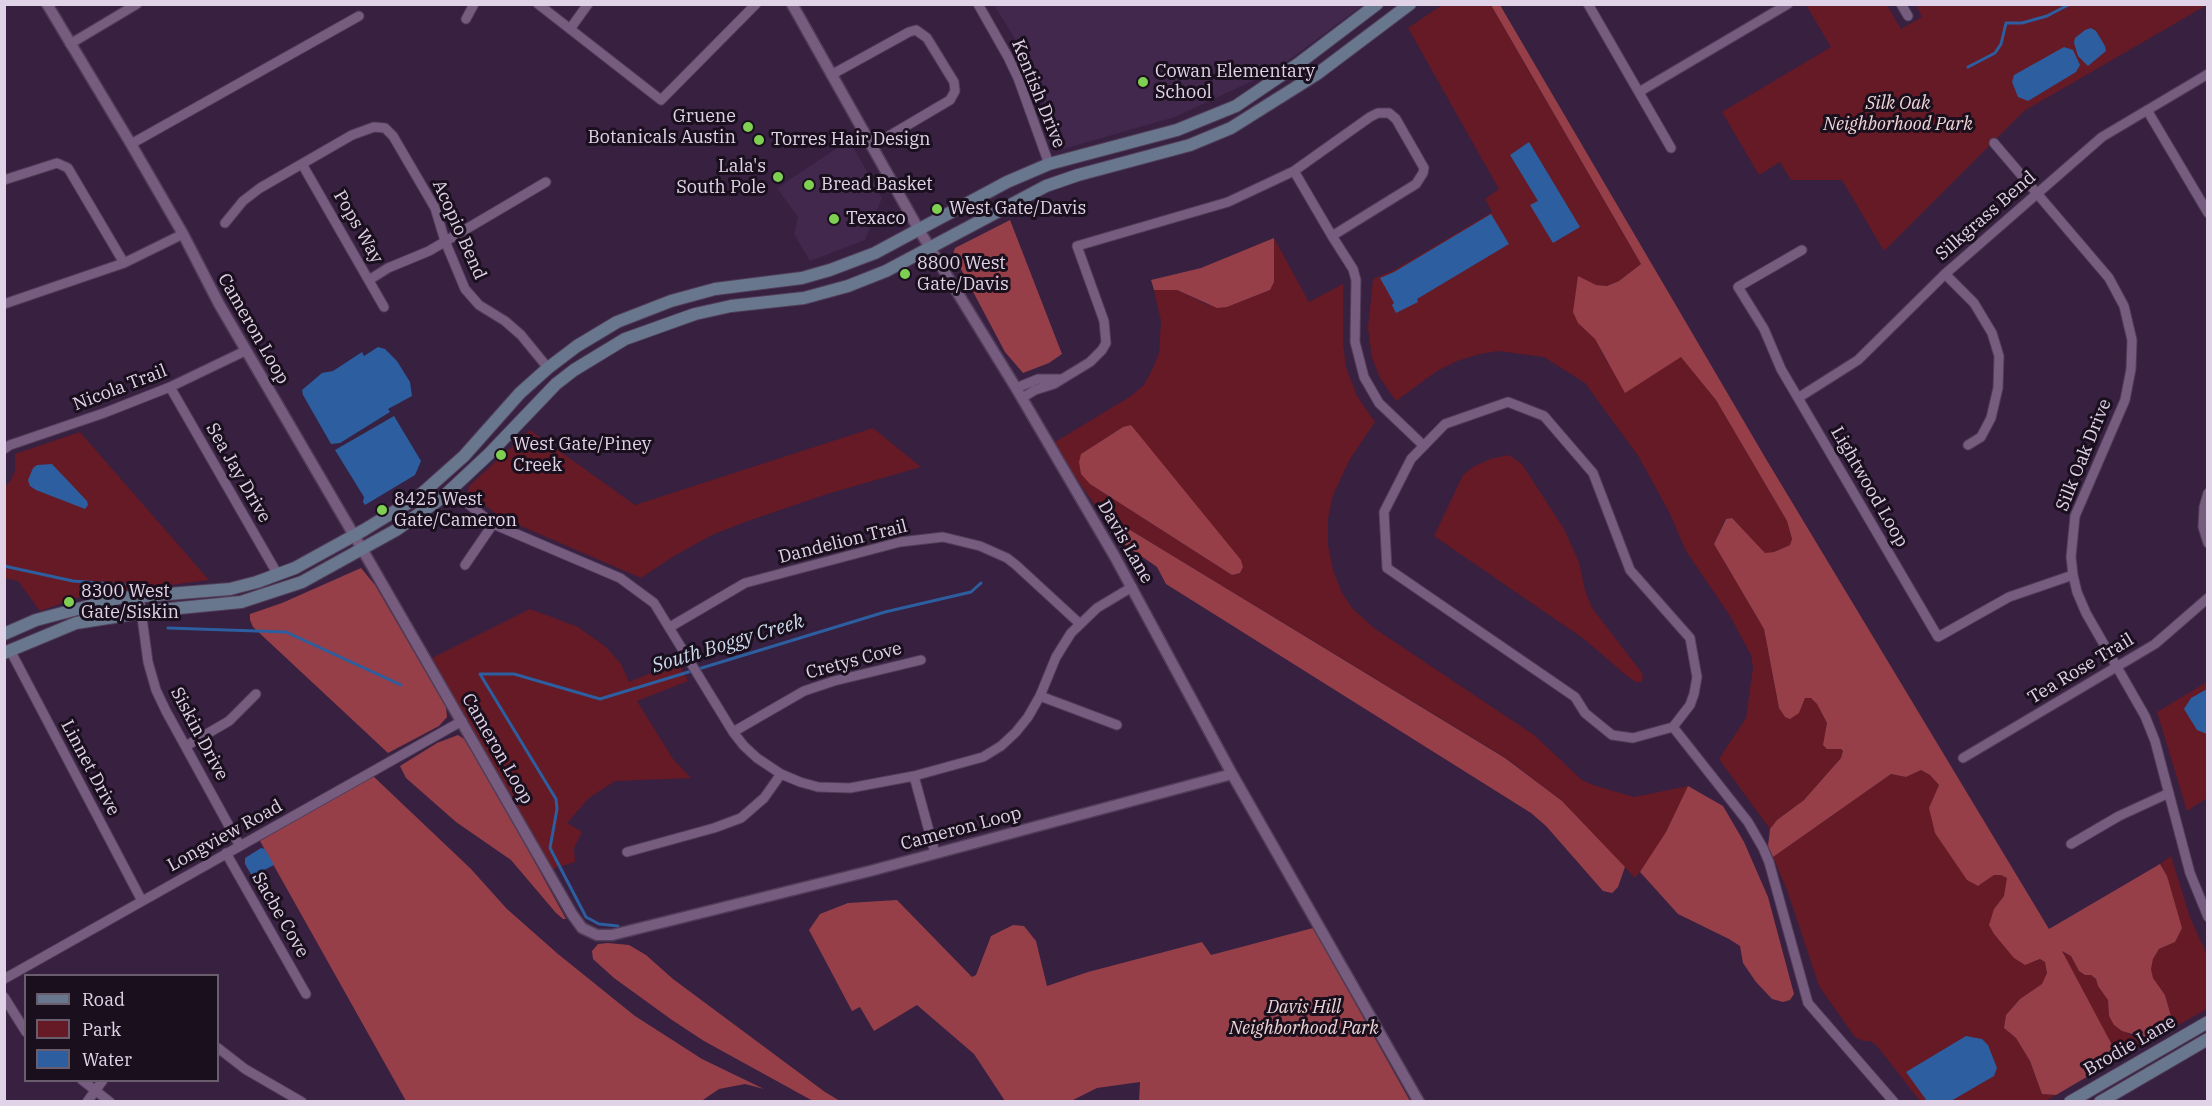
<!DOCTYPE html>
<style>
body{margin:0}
#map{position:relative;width:2212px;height:1106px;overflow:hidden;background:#372040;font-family:"IBM Plex Serif",serif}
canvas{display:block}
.frame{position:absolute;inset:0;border:6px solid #e1d3e7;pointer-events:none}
.legend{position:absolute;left:24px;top:974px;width:195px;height:108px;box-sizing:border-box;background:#190f1d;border:2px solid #695d6e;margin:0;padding:8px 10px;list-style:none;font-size:18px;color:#e1d3e7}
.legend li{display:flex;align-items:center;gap:12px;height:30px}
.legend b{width:30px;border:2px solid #695d6e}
</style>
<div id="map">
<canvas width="2212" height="1106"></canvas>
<div class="frame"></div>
<ul class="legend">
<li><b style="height:8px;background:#68768e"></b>Road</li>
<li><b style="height:16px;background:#651a25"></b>Park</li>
<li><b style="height:16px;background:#2d5e9f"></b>Water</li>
</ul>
</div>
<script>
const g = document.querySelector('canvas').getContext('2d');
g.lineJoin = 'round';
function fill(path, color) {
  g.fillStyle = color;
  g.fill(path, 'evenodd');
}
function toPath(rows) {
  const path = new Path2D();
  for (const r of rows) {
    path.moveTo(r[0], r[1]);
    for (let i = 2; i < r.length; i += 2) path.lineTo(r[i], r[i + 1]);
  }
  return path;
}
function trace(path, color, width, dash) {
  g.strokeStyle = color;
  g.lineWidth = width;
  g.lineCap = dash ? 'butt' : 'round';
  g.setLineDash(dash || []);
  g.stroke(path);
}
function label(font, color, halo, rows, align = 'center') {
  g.font = font + ' "IBM Plex Serif",serif';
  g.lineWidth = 6;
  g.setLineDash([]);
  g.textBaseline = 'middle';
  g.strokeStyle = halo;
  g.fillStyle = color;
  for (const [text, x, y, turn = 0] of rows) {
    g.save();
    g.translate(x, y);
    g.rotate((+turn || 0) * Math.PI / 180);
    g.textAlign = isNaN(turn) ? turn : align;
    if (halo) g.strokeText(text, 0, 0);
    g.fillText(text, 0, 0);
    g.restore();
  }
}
fill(toPath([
 [994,5,1363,5,1274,71,1175,117,1063,149,1023,52],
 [849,140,882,198,865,240,810,261,794,234,798,217,777,188]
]), '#43284e');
fill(toPath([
 [1442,5,1491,5,1641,264,1619,281,1607,286,1596,285,1578,323,1595,339,1608,364,1681,356,1716,400,1787,521,1792,539,1790,545,1774,552,1765,554,1732,518,1725,519,1714,544,1764,629,1779,708,1785,717,1799,713,1805,698,1811,698,1817,704,1827,723,1824,745,1827,749,1841,749,1843,751,1841,758,1804,800,1777,820,1770,829,1719,759,1746,718,1753,667,1751,655,1730,616,1686,551,1670,514,1639,457,1585,383,1544,357,1498,351,1480,354,1457,361,1437,371,1396,401,1380,378,1372,358,1368,328,1373,279,1396,269,1492,212,1485,199,1499,189,1408,28],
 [1806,5,1887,5,1901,29,1922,17,1916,5,2207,5,2024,111,1884,251,1842,180,1791,180,1780,162,1759,175,1722,112,1831,47],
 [1274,238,1309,302,1343,284,1343,343,1346,367,1357,396,1375,422,1350,459,1333,495,1328,518,1328,545,1333,570,1342,593,1353,609,1374,628,1534,735,1582,780,1593,785,1634,797,1688,786,1666,832,1651,858,1635,878,1562,801,1506,758,1099,511,1070,469,1055,442,1131,396,1144,385,1153,368,1159,353,1161,321,1154,290,1177,290,1208,305,1227,307,1270,290,1274,282],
 [1131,425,1240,573,1232,575,1090,484,1081,454,1123,427],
 [873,428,921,467,827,494,745,522,712,535,674,556,641,578,500,517,468,492,469,486,530,430,635,505],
 [80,432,209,580,80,597,40,611,18,581,5,578,5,486,10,482,15,471,15,454],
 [1509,455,1522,464,1564,529,1579,562,1585,590,1592,608,1642,673,1643,678,1641,682,1636,682,1627,676,1584,639,1434,536,1463,475,1473,467,1490,459],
 [530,609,578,627,606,647,621,664,629,682,678,662,688,681,637,701,673,759,691,778,615,781,589,798,567,823,582,832,574,848,575,862,552,869,432,658],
 [2207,682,2207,798,2187,811,2157,712],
 [1921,770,1930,775,1939,785,1936,795,1978,886,1994,875,2001,875,2008,878,2004,896,1994,909,2035,962,2040,959,2045,962,2047,973,2042,985,2020,999,2006,1015,2004,1028,2016,1038,2030,1061,2042,1094,2056,1095,2044,1102,1920,1101,1877,1046,1870,1041,1863,1041,1855,1037,1819,986,1787,890,1773,857,1891,774,1906,777],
 [2171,856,2190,917,2207,955,2207,1009,2119,1058,2061,951,2071,956,2079,971,2085,975,2091,975,2096,979,2098,986,2108,1000,2109,1016,2130,1035,2139,1036,2171,1016,2165,995,2153,978,2151,969,2153,959,2159,949,2175,942,2167,876,2160,864]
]), '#651a25');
fill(toPath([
 [1491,5,1500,5,1766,459,2049,929,2160,864,2167,876,2182,928,2175,942,2159,949,2153,959,2151,969,2153,978,2165,995,2171,1016,2168,1024,2158,1034,2143,1042,2139,1036,2122,1031,2114,1025,2109,1016,2108,1000,2098,986,2096,979,2091,975,2085,975,2079,971,2071,956,2062,951,2119,1058,2056,1095,2042,1094,2030,1061,2016,1038,2004,1028,2006,1015,2020,999,2042,984,2047,973,2045,962,2040,959,2025,965,2014,958,1994,934,1989,925,1994,909,2004,896,2007,878,2001,875,1994,875,1978,886,1967,880,1935,833,1929,808,1939,785,1930,775,1921,770,1906,777,1891,774,1773,857,1768,846,1770,829,1777,820,1804,800,1841,758,1843,751,1841,749,1827,749,1823,745,1827,723,1817,704,1811,698,1805,698,1799,713,1790,719,1785,717,1779,708,1764,629,1714,544,1726,519,1732,518,1765,553,1774,552,1790,545,1792,539,1787,521,1716,400,1681,357,1625,393,1595,339,1578,323,1573,312,1578,276,1596,285,1607,286,1619,281,1641,264],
 [1010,220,1062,354,1049,363,1023,373,1005,352,953,254,955,248],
 [1274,238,1274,282,1270,290,1227,307,1217,308,1177,290,1154,290,1151,280,1201,268],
 [1131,425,1241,560,1243,567,1240,573,1232,575,1090,484,1081,474,1079,462,1081,454,1123,427],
 [1099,511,1505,758,1562,801,1625,867,1618,887,1612,893,1603,891,1546,826,1531,813,1166,584,1157,567,1118,540],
 [361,568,375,585,446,707,447,717,439,726,388,753,253,627,250,620,250,614,282,603],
 [458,735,464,739,494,788,566,919,563,919,556,913,511,860,456,822,406,778,400,766,437,743],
 [372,775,471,869,507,909,558,954,635,1016,702,1059,764,1089,745,1084,719,1089,700,1102,406,1101,260,841],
 [1688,786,1723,806,1744,842,1768,897,1794,994,1790,1000,1783,1002,1772,999,1756,982,1743,963,1740,946,1729,939,1678,914,1640,872,1666,832],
 [897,900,972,977,976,975,991,936,1013,925,1024,926,1036,941,1047,986,1088,972,1202,942,1211,955,1313,928,1410,1101,1139,1101,1140,1082,1097,1088,1071,1101,1005,1101,974,1054,917,1005,874,1031,860,1007,852,1011,809,930,820,914,848,903],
 [608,943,629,945,646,955,673,979,825,1092,840,1101,813,1101,704,1041,672,1020,614,978,593,959,592,951,598,944]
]), '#963f48');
fill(toPath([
 [2091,28,2096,31,2105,46,2106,51,2088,66,2078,56,2074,43,2075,38,2085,30],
 [2064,47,2073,50,2080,65,2076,72,2028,101,2018,97,2012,82,2014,75],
 [1529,142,1580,227,1553,243,1530,205,1538,201,1510,155],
 [1491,214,1509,244,1417,299,1418,302,1396,313,1392,305,1394,303,1380,278,1394,272],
 [378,347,385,349,397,361,410,382,412,396,388,409,390,412,340,443,331,444,303,395,302,390,322,373,333,371,362,352,364,356],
 [394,416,421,461,415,475,365,505,363,502,364,497,335,450],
 [52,464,87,501,88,505,85,509,36,490,30,486,28,480,33,468,37,465],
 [2207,689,2207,734,2197,730,2184,709,2191,698],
 [261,848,265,849,274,865,252,876,245,864,245,858],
 [1966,1036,1982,1039,1988,1045,1997,1068,1994,1076,1951,1101,1927,1101,1906,1072]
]), '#2d5e9f');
trace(toPath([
 [1968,67,1995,53,2001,44,2006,23,2022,23,2047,16,2070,4],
 [4,566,73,581,125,585],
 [168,628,286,632,401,685],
 [618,926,599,924,586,917,550,848,557,809,556,799,480,674,514,674,600,699,885,612,971,592,981,583]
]), '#2d5e9f', 3);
const minor = toPath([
 [538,4,661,100,756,4],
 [978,4,1008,57,1018,78,1049,164],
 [1588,4,1671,148],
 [1901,4,1908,16],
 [466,19,474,4],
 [570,29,588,4],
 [70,44,137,4],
 [831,75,909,32,916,30,927,38,954,82,955,91,950,100,872,146],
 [1639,92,1788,4],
 [2147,110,2208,213],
 [1994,143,2109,278,2124,306,2132,340,2131,369,2125,400,2075,516,2071,557,2073,575,2077,592,2086,613,2145,716,2155,741,2190,873,2208,917],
 [131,144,359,16],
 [302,164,384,307],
 [4,180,57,163,68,168,124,263],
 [225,223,243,201,260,188,352,135,374,127,385,128,393,136,435,208,445,241,465,289,479,305,505,321,521,335,548,368],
 [1332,236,1416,184,1423,173,1424,168,1396,119,1389,113,1378,113,1370,117,1294,171,1332,236,1353,269,1356,280,1355,342,1364,377,1379,403,1424,446],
 [1802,250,1738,287,1764,329,1781,369,1938,637,2009,597,2073,575],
 [1945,274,1974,303,1992,333,1999,356,1998,388,1991,418,1981,437,1968,445],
 [369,280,388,268,429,251,546,182],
 [4,304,124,263,183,234],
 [170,387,278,575],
 [1016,388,1038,379,1059,379],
 [1022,398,1035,390,1054,384,1090,362,1102,350,1106,343,1104,321,1077,246,1228,202,1294,171],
 [1798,398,1858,360,1945,274,2102,137,2208,74],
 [4,449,10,445,104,413,170,387,245,351],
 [451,490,493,524,620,578,654,603,733,732,744,746,757,758,781,774,800,782,818,787,850,788,914,776,983,757,1001,746,1016,732,1028,717,1040,696,1056,657,1071,633,1097,608,1132,587],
 [2208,493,2204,507,2203,527,2208,543],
 [465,565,493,524],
 [139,595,148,662,156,690,166,711,240,846],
 [670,627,745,583,900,542,943,537,980,546,1007,558,1016,565,1079,623],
 [10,650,142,901],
 [1040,696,1117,725],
 [1673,727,1690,705,1694,694,1697,677,1690,638,1630,570,1593,473,1544,416,1508,402,1445,424,1411,459,1384,512,1387,568,1575,697,1585,713,1612,735,1633,738,1673,727,1748,822,1763,848,1769,862,1808,1003,1894,1102],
 [733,732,804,691,834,681,921,660],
 [186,746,229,721,256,694],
 [1963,758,2155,644,2208,598],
 [914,776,935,853],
 [2071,844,2119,816,2169,793],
 [627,852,714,828,741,818,764,798,781,774],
 [226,853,306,994],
 [4,979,462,721],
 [4,997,26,1032],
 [218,1048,245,1069,302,1102],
 [82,1080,110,1102],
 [87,1102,103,1080]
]);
const tertiary = toPath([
 [47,4,131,144,183,234,219,304,369,561,572,914,582,928,597,935,612,935,870,871,1232,774],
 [792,4,919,230,1016,388,1115,557,1232,774,1419,1102]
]);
const secondary = toPath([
 [4,634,36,620,119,598,230,589,257,582,295,568,364,530,418,497,464,456,520,393,548,368,577,346,617,322,671,301,715,289,802,278,830,270,875,253,1007,182,1049,164,1177,130,1236,106,1298,64,1377,4],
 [4,653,76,623,159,610,241,602,302,582,396,530,443,497,489,454,556,384,574,370,625,339,695,314,731,306,804,298,848,286,886,271,1046,186,1078,175,1190,145,1231,128,1317,74,1410,4],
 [2070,1102,2208,1022],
 [2100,1102,2208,1039]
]);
trace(minor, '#513d58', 11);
trace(tertiary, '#513d58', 13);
trace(secondary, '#513d58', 14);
trace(minor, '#765d80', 9);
trace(tertiary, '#765d80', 10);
trace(secondary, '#68768e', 12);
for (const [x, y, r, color] of [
 [1143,82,6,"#7fd052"],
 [748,127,6,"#7fd052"],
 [759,140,6,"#7fd052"],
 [778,177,6,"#7fd052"],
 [809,185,6,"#7fd052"],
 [937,209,6,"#7fd052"],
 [834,219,6,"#7fd052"],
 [905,274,6,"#7fd052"],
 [501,455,6,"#7fd052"],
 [382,510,6,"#7fd052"],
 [69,602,6,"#7fd052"]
]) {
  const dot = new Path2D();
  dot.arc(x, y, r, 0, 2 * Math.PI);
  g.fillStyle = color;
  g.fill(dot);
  trace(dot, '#190f1d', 2);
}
label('18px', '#e1d3e7', '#190f1d', [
 ["Cowan Elementary",1155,72],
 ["School",1155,93],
 ["Gruene",736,117,"right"],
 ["Botanicals Austin",736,138,"right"],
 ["Torres Hair Design",771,140],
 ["Lala's",766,167,"right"],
 ["South Pole",766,188,"right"],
 ["Bread Basket",821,185],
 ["West Gate/Davis",949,209],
 ["Texaco",846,219],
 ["8800 West",917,264],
 ["Gate/Davis",917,285],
 ["West Gate/Piney",513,445],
 ["Creek",513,466],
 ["8425 West",394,500],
 ["Gate/Cameron",394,521],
 ["8300 West",81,592],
 ["Gate/Siskin",81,613]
], 'left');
label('18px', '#e1d3e7', '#190f1d', [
 ["Kentish Drive",1038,94,68],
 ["Silkgrass Bend",1986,216,-41],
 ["Pops Way",358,227,60],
 ["Acopio Bend",459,230,66],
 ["Cameron Loop",253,329,60],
 ["Nicola Trail",120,388,-21],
 ["Silk Oak Drive",2084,455,-68],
 ["Sea Jay Drive",238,473,60],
 ["Lightwood Loop",1869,487,60],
 ["Dandelion Trail",843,542,-14],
 ["Davis Lane",1125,542,60],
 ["Cretys Cove",854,661,-15],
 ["Tea Rose Trail",2081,669,-31],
 ["Siskin Drive",199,734,62],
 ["Cameron Loop",497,749,60],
 ["Linnet Drive",90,768,62],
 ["Cameron Loop",961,829,-15],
 ["Longview Road",225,836,-29],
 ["Sacbe Cove",280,915,60],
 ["Brodie Lane",2130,1046,-30]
]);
label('italic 18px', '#f0d6d6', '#190f1d', [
 ["Silk Oak",1898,104],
 ["Neighborhood Park",1898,125],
 ["Davis Hill",1304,1008],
 ["Neighborhood Park",1304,1029]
]);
label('italic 20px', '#ccd9ec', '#190f1d', [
 ["South Boggy Creek",728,644,-17]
]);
</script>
